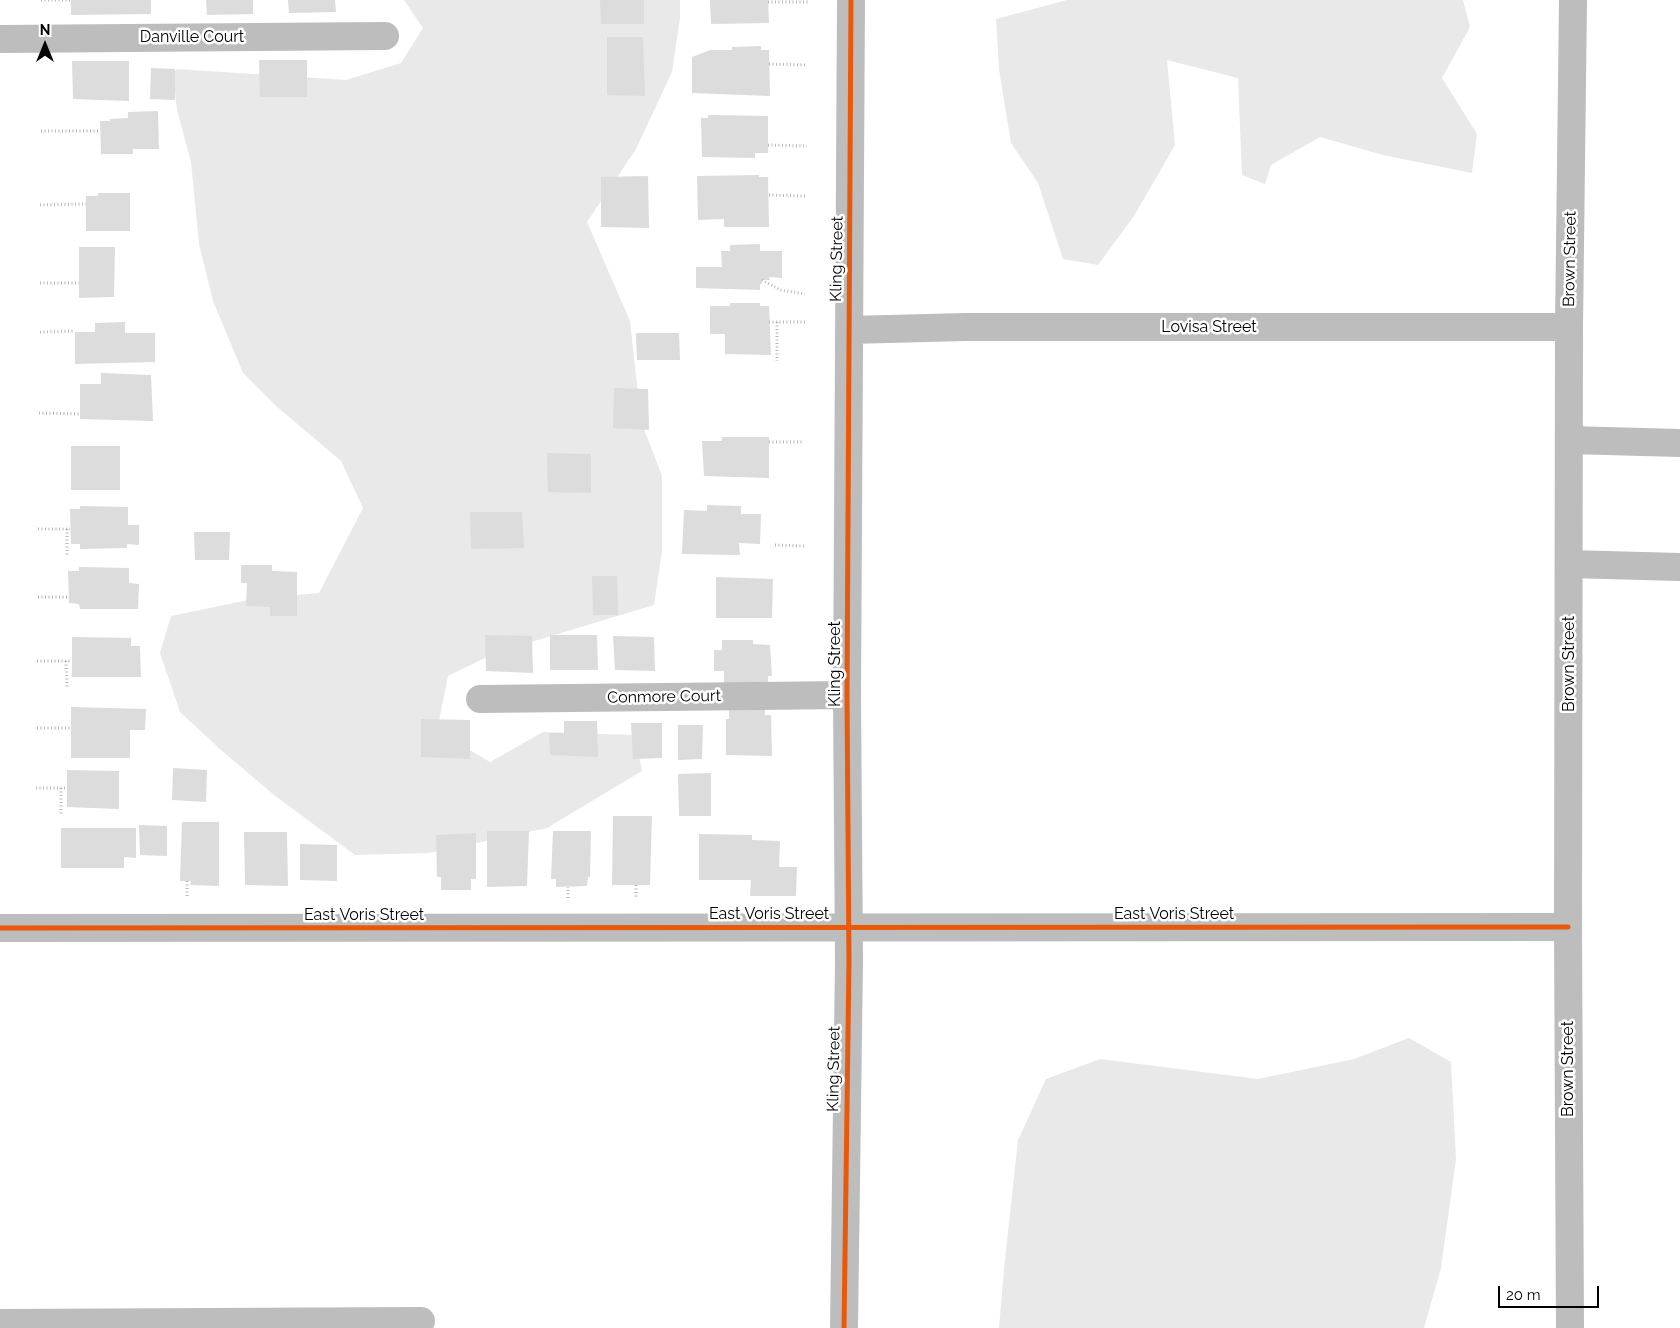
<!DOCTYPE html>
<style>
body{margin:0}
#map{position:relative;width:1680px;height:1328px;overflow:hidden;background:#fff;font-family:Raleway,sans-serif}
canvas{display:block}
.north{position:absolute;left:20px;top:20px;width:50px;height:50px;-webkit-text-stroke:4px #fff;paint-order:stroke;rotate:0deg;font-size:14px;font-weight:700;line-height:20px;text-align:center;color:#000}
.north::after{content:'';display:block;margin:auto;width:18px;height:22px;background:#000;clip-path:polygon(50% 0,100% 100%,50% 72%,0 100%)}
.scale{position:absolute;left:1498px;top:1286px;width:101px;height:22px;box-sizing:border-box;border:2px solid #000;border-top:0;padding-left:6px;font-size:15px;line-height:18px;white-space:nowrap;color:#000;-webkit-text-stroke:4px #fff;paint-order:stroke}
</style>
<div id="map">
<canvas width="1680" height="1328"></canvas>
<div class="north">N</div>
<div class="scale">20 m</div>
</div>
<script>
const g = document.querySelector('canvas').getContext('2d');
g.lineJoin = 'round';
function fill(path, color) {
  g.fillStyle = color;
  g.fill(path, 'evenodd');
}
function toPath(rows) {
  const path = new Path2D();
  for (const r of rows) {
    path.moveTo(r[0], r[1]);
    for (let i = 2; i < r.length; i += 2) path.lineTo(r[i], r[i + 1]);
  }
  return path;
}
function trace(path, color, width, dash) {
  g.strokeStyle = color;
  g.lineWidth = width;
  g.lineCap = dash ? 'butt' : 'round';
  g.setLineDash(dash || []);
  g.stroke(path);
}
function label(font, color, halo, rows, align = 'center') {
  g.font = font + ' Raleway,sans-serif';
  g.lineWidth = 5;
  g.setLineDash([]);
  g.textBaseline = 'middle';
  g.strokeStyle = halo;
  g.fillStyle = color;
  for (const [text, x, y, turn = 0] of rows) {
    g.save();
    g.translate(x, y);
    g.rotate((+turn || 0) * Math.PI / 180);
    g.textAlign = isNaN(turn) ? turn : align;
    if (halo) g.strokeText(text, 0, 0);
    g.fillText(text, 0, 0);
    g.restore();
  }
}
fill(toPath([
 [404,0,680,0,680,18,672,72,636,149,587,222,630,321,641,421,662,476,662,551,654,605,495,653,448,676,437,731,490,762,543,732,635,735,642,771,547,828,429,853,355,855,274,795,221,750,180,712,160,653,171,616,253,599,319,593,363,508,341,461,276,406,243,373,213,301,199,244,191,162,177,110,173,74,177,69,346,80,401,63,423,28],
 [1067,0,1463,0,1470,27,1442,78,1477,134,1472,173,1383,155,1320,137,1271,165,1265,184,1242,175,1238,78,1167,60,1175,145,1134,216,1098,265,1063,259,1038,183,1011,143,999,70,996,19],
 [1409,1038,1451,1062,1456,1159,1441,1268,1424,1328,999,1328,1004,1269,1018,1140,1046,1079,1100,1059,1258,1079,1354,1059]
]), '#e9e9e9');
fill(toPath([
 [71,0,151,0,151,14,71,15],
 [206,0,253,0,253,14,207,15],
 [288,0,335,0,336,12,289,13],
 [600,0,644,0,644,24,601,24],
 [710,0,768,0,769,23,711,24],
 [607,37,643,37,645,96,607,95],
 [761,46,761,50,769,50,770,96,692,93,692,57,710,50,732,50,732,47],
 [259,60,307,60,307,97,260,97],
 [72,61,129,61,129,101,73,99],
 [151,68,175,69,175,100,150,99],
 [158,111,159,149,133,149,133,154,101,154,100,121,110,121,110,119,128,118,128,112],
 [708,115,768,116,768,153,755,153,755,158,702,157,701,118,708,118],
 [759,175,759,177,768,177,769,227,724,227,724,219,698,220,697,176],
 [648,176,649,228,601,227,601,177],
 [98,193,130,193,130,231,86,231,86,196,98,196],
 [760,244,760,251,782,251,782,278,769,277,770,280,762,280,762,284,760,284,760,290,696,288,696,267,722,267,721,251,730,251,730,245],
 [79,247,115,247,114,297,79,298],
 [730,303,760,303,760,306,769,306,771,355,725,354,725,334,710,334,710,306,730,306],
 [125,322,125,333,155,333,155,362,75,364,75,332,95,332,95,323],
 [636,333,679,333,680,360,637,360],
 [101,373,151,375,153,421,80,419,80,384,101,384],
 [614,388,648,389,649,430,613,428],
 [722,437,769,437,769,478,704,476,702,441,722,441],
 [71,446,120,446,120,490,71,490],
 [547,453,591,454,591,493,548,492],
 [707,505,741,506,741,514,761,514,760,544,739,543,740,555,682,554,684,510,707,511],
 [80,506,128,507,128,525,139,525,139,545,127,544,127,548,80,549,80,544,71,544,70,509,80,509],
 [470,512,522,512,524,548,471,549],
 [194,532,230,532,229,560,195,560],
 [241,565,272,565,272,571,297,572,297,616,270,616,270,607,246,606,247,583,241,583],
 [79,567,129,568,129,583,139,584,138,609,80,609,79,604,69,603,68,571,79,571],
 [592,576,617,576,618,615,593,615],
 [716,577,773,579,772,618,716,618],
 [485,635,532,636,533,673,486,671],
 [550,635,597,635,598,670,550,670],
 [613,636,654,637,655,671,615,670],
 [72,637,131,638,131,646,140,646,141,677,72,677],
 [722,640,753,640,753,644,770,645,772,676,768,676,768,684,724,684,724,671,714,671,714,650,722,650],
 [729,703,765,704,765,715,771,715,772,756,726,755,726,719,729,719],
 [71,707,146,709,145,730,130,730,130,758,71,758],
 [421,719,470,720,470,759,421,757],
 [564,721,597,721,598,757,550,755,549,733,564,733],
 [631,723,662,723,662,758,633,759],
 [678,725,703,725,702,759,678,760],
 [173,768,207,770,206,802,172,800],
 [67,770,119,771,119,809,67,807],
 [711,773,711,816,679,816,678,774],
 [613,816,652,816,650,885,612,885],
 [182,822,219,822,219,886,190,885,191,881,180,881],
 [139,825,167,826,167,856,140,855],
 [61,828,136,828,136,858,124,857,124,868,61,868],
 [487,831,529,831,527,886,487,887],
 [553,831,591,831,590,877,588,877,587,886,556,887,556,879,551,879],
 [244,832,287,832,288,886,245,885],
 [476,833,476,879,471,879,471,890,441,890,441,877,437,877,436,835],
 [699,834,752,835,752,840,780,841,779,867,797,867,796,896,750,896,751,880,699,880],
 [300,844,337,845,337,881,300,880]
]), '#dcdcdc');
trace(toPath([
 [41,0,71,0],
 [768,2,808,2],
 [769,64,807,65],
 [41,131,100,131],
 [768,145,807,146],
 [769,195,806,196],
 [40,205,86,204],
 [762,280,780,290,805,294],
 [40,283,79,283],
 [769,322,806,322],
 [777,322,777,361],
 [40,332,73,331],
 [39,413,80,414],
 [769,442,804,442],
 [38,529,70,529],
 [67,529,67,555],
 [775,545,804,546],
 [38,597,69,597],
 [37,661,72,661],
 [66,661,67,688],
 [37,728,71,728],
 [36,788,67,788],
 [61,788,61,816],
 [187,881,187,898],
 [636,885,636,898],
 [568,898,568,887]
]), '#b8b8b8', 3, [1, 2.5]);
trace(toPath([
 [0,39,385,36],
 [849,330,966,327,1569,327],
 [1569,440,1680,443],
 [1569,564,1680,567],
 [480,699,847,695],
 [0,928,1568,927],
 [0,1323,421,1321],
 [844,1328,849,961,847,695,851,0]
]), '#bdbdbd', 28);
trace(toPath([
 [1570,1328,1568,927,1569,327,1573,0]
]), '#bdbdbd', 28);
trace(toPath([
 [0,928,1568,927],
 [844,1328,849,961,847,695,851,0]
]), '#e8590c', 5);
label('16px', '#000', '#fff', [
 ["Danville Court",192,37],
 ["Kling Street",837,259,-89],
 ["Brown Street",1570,259,-89],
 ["Lovisa Street",1209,327],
 ["Kling Street",835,664,-90],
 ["Brown Street",1569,664,-90],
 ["Conmore Court",664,697,-1],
 ["East Voris Street",769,914],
 ["East Voris Street",1174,914],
 ["East Voris Street",364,915],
 ["Kling Street",834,1069,-89],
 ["Brown Street",1568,1069,-90]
]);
</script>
